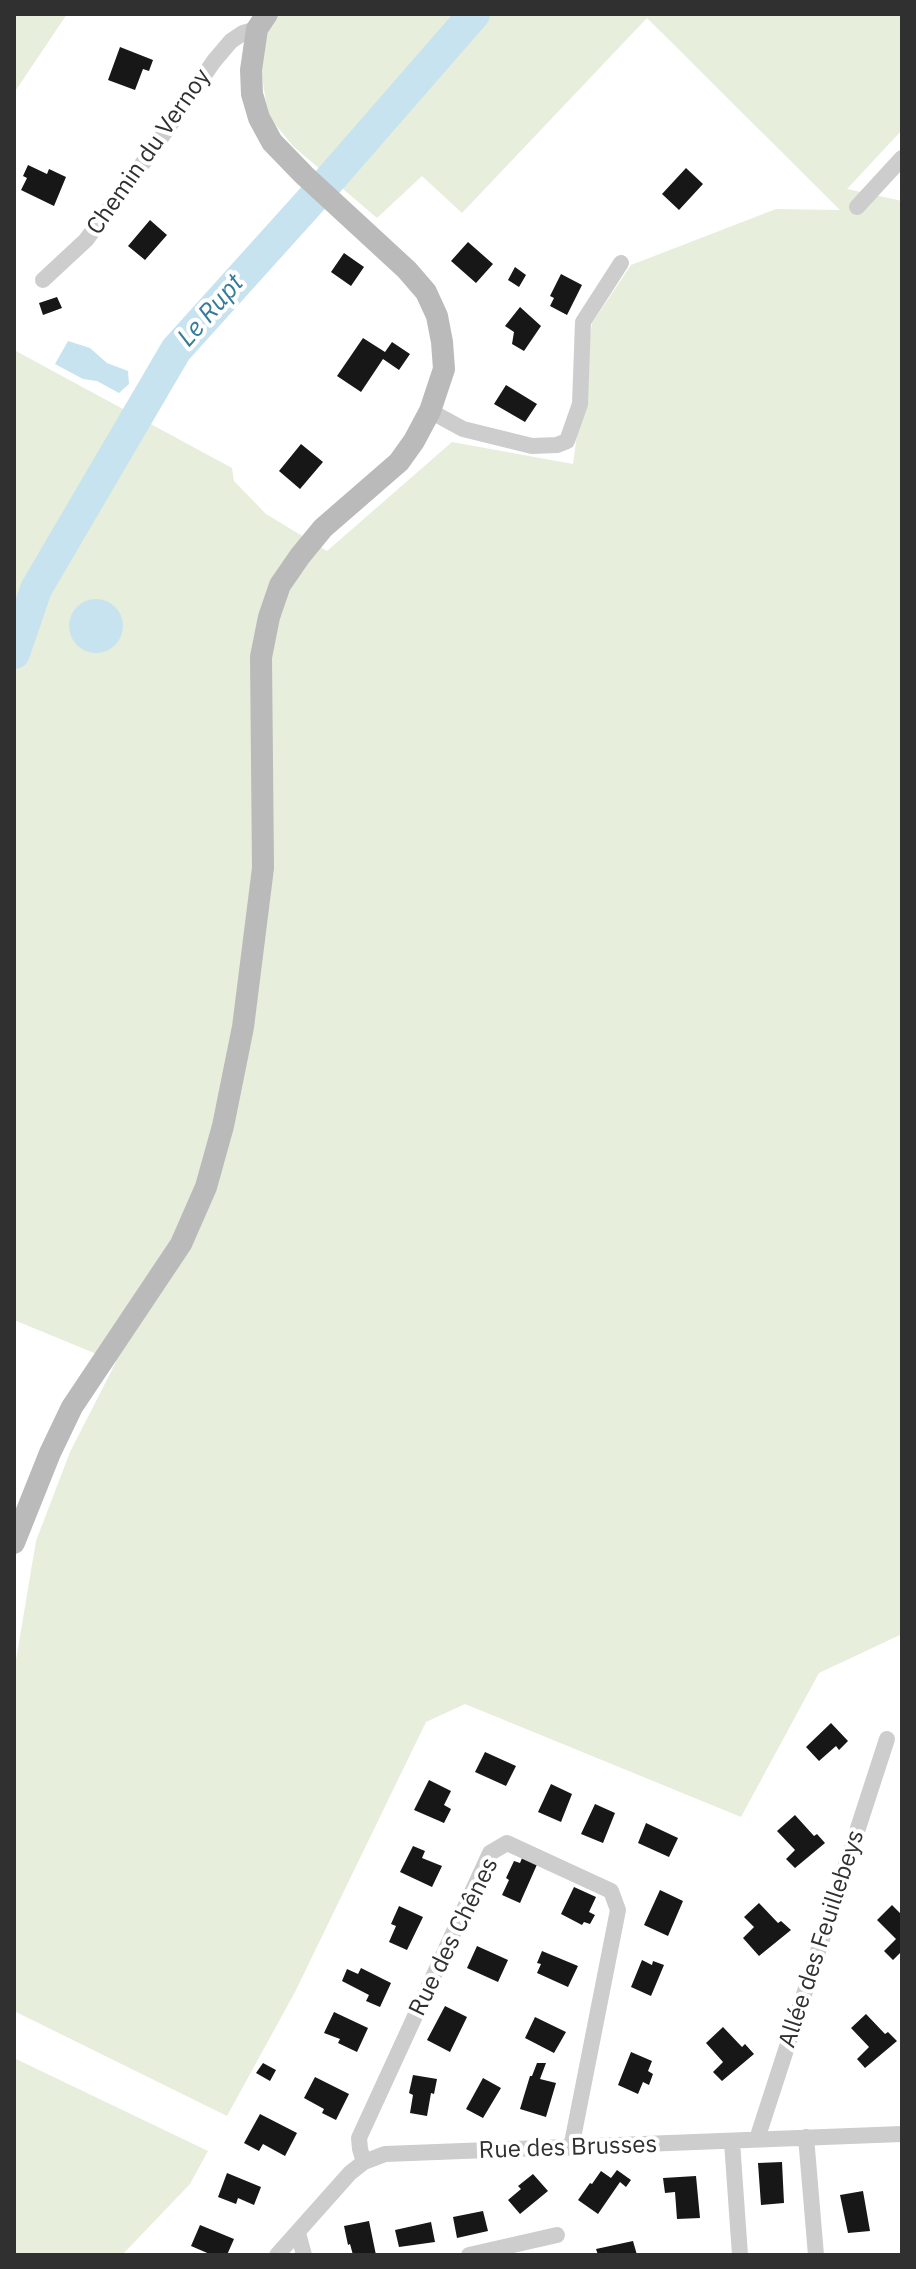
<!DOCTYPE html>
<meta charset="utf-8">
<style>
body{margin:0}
#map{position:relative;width:916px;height:2269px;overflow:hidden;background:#fff;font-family:"IBM Plex Sans",sans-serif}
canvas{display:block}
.frame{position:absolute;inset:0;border:16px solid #303030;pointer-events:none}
</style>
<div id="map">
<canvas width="916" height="2269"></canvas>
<div class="frame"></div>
</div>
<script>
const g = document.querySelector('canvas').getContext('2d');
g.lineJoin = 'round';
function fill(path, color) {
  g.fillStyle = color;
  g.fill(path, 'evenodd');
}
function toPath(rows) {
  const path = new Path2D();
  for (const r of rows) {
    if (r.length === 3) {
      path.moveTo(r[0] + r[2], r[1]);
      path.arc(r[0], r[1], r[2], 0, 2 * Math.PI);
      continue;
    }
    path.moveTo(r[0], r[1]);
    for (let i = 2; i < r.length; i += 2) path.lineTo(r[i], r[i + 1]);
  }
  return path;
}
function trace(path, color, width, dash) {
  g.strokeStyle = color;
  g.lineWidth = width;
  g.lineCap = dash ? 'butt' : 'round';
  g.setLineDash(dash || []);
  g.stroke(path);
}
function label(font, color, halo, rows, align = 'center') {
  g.font = font + ' "IBM Plex Sans",sans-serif';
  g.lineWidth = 8;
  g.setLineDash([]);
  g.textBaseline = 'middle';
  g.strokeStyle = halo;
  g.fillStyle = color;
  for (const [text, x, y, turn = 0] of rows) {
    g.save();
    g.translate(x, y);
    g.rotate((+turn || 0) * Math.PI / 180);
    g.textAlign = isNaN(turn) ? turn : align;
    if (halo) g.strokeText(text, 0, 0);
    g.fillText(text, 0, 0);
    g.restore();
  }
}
fill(toPath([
 [14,14,67,14,14,93],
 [279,14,902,14,902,130,847,189,902,201,902,1634,819,1673,741,1817,465,1704,426,1722,295,1992,227,2116,14,2011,14,1672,36,1541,70,1452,116,1362,14,1320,14,350,232,468,234,481,266,514,327,551,452,442,573,464,592,323,631,265,776,209,840,210,647,18,462,213,422,176,377,218,294,147,268,116,261,69,268,26],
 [14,2058,208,2151,190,2184,122,2255,14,2255]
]), '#e7eedc');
fill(toPath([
 [68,341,90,348,107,363,128,371,129,384,119,393,97,381,83,379,55,364],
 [96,626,27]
]), '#c7e3f0');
trace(toPath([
 [14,653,36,589,176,350,332,177,474,14]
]), '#c7e3f0', 32);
fill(toPath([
 [120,47,153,60,149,71,143,69,135,90,108,80],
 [28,165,47,174,49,169,66,177,54,206,21,190,27,178,23,176],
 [686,168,703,184,679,210,662,194],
 [150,220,167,235,145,260,128,246],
 [468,242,493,264,476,283,451,261],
 [344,253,364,267,351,286,331,272],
 [515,267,526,275,519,287,508,280],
 [561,274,582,285,567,315,550,306,554,298,550,296],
 [57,297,62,308,43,315,39,303],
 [520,307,541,326,524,351,512,344,514,332,505,326],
 [363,338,385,352,392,342,410,354,399,370,383,359,361,392,337,376],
 [506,385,537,404,525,422,494,404],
 [301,444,323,462,300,489,279,471],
 [831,1723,848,1741,839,1750,836,1746,819,1761,806,1747],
 [485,1752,516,1766,506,1786,475,1772],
 [429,1780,451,1791,444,1805,451,1809,444,1823,414,1810],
 [551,1784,572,1794,561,1822,538,1812],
 [595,1804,615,1813,603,1843,581,1834],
 [795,1815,814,1836,817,1834,825,1843,795,1868,786,1859,795,1850,777,1831],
 [646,1823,678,1838,669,1857,638,1843],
 [413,1846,425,1851,422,1858,442,1866,432,1887,400,1872],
 [524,1853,539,1860,520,1903,502,1895,509,1880,506,1878,514,1861,520,1863],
 [574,1887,596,1897,589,1912,595,1915,590,1924,584,1922,582,1925,561,1914],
 [660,1890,683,1901,668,1936,644,1925],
 [759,1903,778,1923,781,1921,791,1930,759,1956,743,1938,754,1927,744,1917],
 [892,1905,902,1915,902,1951,893,1960,884,1951,896,1939,877,1920],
 [399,1906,423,1917,407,1950,389,1942,396,1926,391,1924],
 [477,1946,508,1960,498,1982,467,1968],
 [542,1951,578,1966,568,1987,537,1973,541,1964,537,1963],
 [642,1960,652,1965,653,1961,664,1965,651,1996,631,1987],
 [361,1968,391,1983,380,2007,366,2001,369,1995,342,1981,347,1969,358,1974],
 [445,2006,467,2017,450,2052,427,2040],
 [334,2012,368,2028,357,2052,338,2043,340,2039,324,2033],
 [866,2014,885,2034,888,2032,897,2041,865,2068,857,2059,869,2047,851,2028],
 [535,2017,566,2032,554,2053,525,2038],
 [723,2027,742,2047,745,2044,754,2054,722,2081,713,2072,723,2062,706,2043],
 [631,2052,652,2061,648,2071,653,2074,649,2085,643,2082,638,2094,618,2085],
 [263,2063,276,2070,270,2081,256,2073],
 [537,2063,546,2063,540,2079,556,2083,546,2117,520,2109,530,2076,532,2076],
 [413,2075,437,2079,434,2094,431,2093,427,2116,410,2113,413,2095,409,2093],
 [315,2077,349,2094,336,2120,322,2113,324,2109,304,2098],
 [483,2078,501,2088,483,2118,466,2109],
 [260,2114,297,2133,285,2156,263,2144,259,2151,244,2143],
 [782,2162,784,2203,761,2205,758,2163],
 [617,2170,631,2180,626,2187,620,2182,598,2214,578,2200,590,2183,592,2184,601,2171,611,2178],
 [227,2173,261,2187,254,2205,238,2198,236,2204,218,2197],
 [533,2174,548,2191,520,2214,508,2200,521,2189,518,2186],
 [696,2176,700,2218,677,2219,675,2192,665,2193,663,2178],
 [863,2191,870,2231,848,2233,840,2195],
 [483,2211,488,2231,457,2238,453,2217],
 [369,2221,376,2255,353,2255,350,2244,348,2245,344,2226],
 [431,2222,435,2242,399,2247,395,2230],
 [200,2225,234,2239,227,2255,212,2255,191,2246],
 [633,2241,637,2255,598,2255,596,2249]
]), '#171717');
trace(toPath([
 [857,207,902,158],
 [43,280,86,240,154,148,214,61,231,41,243,33,257,29],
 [430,411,463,429,532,446,557,445,567,441,580,404,583,322,621,263],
 [806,2137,816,2255],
 [757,2139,887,1739],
 [732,2142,740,2255],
 [364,2162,360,2149,359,2138,490,1853,507,1843,611,1891,618,1910,571,2148],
 [298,2233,304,2255],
 [277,2255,350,2173,364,2162,385,2154,902,2134],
 [469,2255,557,2235]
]), '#cdcdcd', 16);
trace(toPath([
 [14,1543,50,1453,72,1407,181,1244,206,1187,223,1126,243,1027,263,868,261,657,269,617,280,585,300,556,323,528,399,462,414,441,430,411,444,369,442,342,437,316,426,292,407,270,304,175,272,142,259,118,252,94,251,70,257,29,267,14]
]), '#bababa', 22);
label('24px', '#303030', '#fff', [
 ["Chemin du Vernoy",149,152,-55],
 ["Rue des Chênes",454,1937,-64],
 ["Allée des Feuillebeys",822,1939,-72],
 ["Rue des Brusses",568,2148,-2]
]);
label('italic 26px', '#357b9a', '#fff', [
 ["Le Rupt",211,311,-49]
]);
</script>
